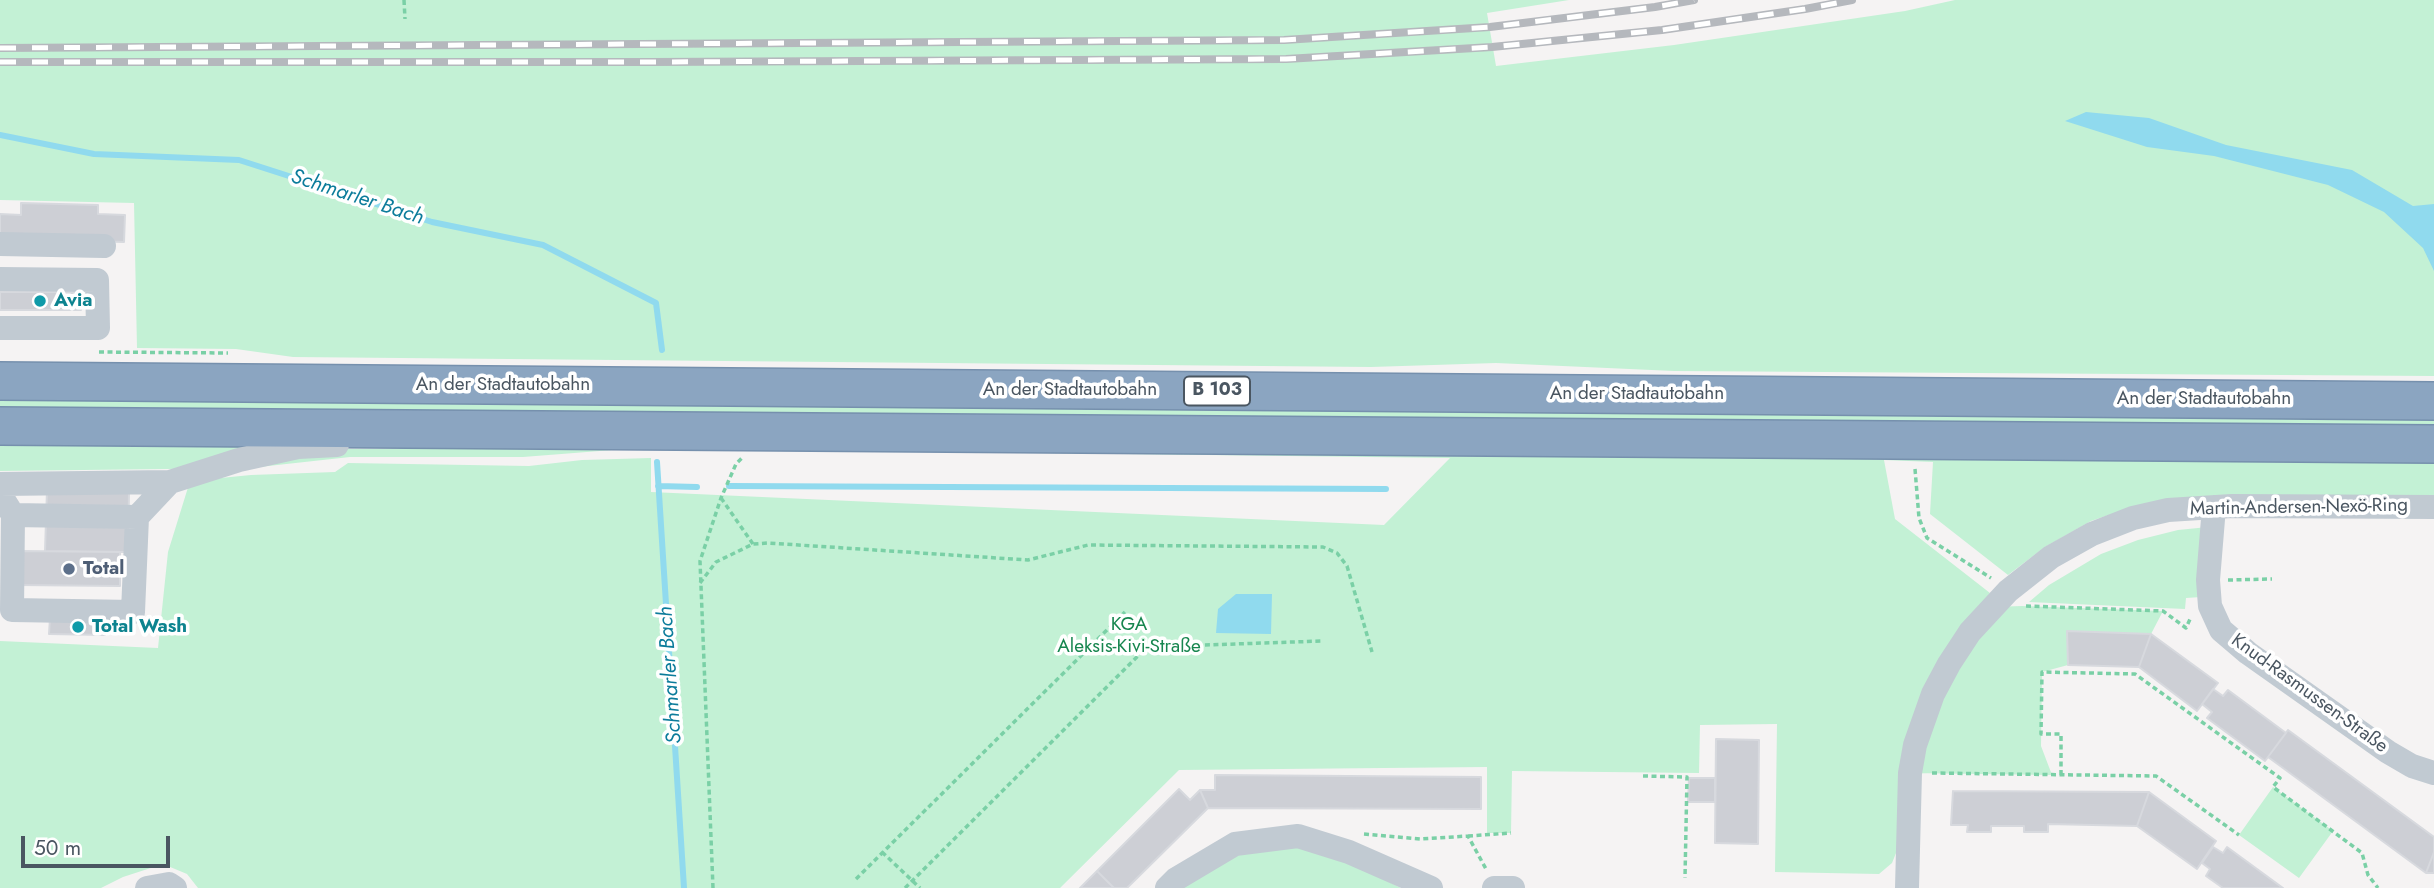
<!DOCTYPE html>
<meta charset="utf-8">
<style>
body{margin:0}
#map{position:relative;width:2434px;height:888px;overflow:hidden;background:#f5f3f3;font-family:Jost,sans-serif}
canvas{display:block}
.scale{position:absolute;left:21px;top:836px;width:149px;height:32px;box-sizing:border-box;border:4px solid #4a5661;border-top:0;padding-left:9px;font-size:21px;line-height:24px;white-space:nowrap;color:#4a5661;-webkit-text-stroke:5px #fff;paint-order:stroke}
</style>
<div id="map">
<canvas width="2434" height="888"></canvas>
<div class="scale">50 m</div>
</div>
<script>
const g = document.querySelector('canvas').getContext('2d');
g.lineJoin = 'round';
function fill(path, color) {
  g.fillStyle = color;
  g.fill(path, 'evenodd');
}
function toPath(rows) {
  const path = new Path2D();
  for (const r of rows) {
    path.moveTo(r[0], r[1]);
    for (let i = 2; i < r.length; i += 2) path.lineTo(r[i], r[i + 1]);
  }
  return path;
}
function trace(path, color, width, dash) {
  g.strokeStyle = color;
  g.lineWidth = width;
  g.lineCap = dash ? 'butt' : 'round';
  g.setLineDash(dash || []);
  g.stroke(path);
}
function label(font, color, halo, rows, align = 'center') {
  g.font = font + ' Jost,sans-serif';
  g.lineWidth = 7;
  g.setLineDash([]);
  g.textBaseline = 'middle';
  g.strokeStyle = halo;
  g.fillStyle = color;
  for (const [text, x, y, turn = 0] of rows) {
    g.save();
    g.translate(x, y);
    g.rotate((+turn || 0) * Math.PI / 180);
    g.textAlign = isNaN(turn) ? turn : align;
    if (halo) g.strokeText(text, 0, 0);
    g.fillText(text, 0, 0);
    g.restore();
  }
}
fill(toPath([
 [0,0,1569,0,1487,13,1496,66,1674,45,1905,11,1955,0,2434,0,2434,376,1674,371,1496,363,1371,367,293,357,236,349,137,348,134,203,0,200],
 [0,400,494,402,2434,418,2434,429,0,412],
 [0,437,349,449,524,449,580,447,2434,456,2434,498,2133,507,2091,521,2045,547,2008,575,1930,514,1933,462,1884,460,1895,519,1990,593,1945,656,1898,848,1892,863,1879,874,1775,872,1777,724,1700,725,1699,773,1512,771,1511,833,1487,833,1487,767,1179,770,1060,888,198,888,187,874,163,864,123,877,101,888,0,888,0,641,158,648,168,552,190,481,251,475,335,472,348,463,529,466,582,460,651,458,651,492,1384,525,1450,458,638,448,523,457,350,457,250,468,0,471],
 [2208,527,2201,597,2186,598,2185,609,2029,602,2049,585,2101,554,2138,540,2178,530],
 [2022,606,2163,611,2151,634,2068,631,2068,665,2042,672,2041,746,2052,775,1910,773,1915,745,1992,607],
 [2273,787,2333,831,2299,878,2239,835],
 [1298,836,1401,888,1167,888,1235,844]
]), '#c3f1d5');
fill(toPath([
 [2086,112,2149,118,2226,145,2352,170,2413,206,2434,204,2434,271,2423,248,2384,212,2328,185,2214,156,2147,147,2065,121],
 [1236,594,1272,594,1271,634,1216,633,1218,609]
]), '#90daee');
trace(toPath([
 [0,135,94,154,239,160,432,222,543,245,656,303,662,350],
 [657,462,684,888],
 [658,486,697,487],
 [729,486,1386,489]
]), '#90daee', 6);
const building = toPath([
 [21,203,98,205,98,214,125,215,124,242,4,239,0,237,0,214,21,215,21,203],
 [0,292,81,292,81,310,0,310,0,292],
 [47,490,129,492,128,552,45,551,47,490],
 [19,551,120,552,120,586,19,585,19,551],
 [50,618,106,619,105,635,49,634,50,618],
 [2067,631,2151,634,2139,667,2068,665,2067,631],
 [2151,634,2218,683,2197,711,2139,667,2151,634],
 [2213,689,2223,696,2228,690,2286,733,2265,761,2207,718,2212,712,2202,704,2213,689],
 [2288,730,2434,837,2434,852,2426,873,2268,757,2288,730],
 [1716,739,1759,740,1758,844,1715,843,1716,739],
 [1215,775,1481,777,1481,809,1208,808,1200,790,1215,790,1215,775],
 [1689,778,1715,778,1715,802,1688,802,1689,778],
 [1179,789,1190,800,1200,790,1208,808,1127,888,1114,888,1097,871,1179,789],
 [1953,791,2149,792,2137,826,2048,824,2048,832,2024,832,2024,826,1991,826,1991,832,1967,832,1968,825,1951,825,1953,791],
 [2149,792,2216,841,2197,869,2137,826,2149,792],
 [2213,847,2223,853,2227,847,2283,888,2223,888,2206,876,2210,869,2202,863,2213,847],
 [2434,852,2434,873,2426,873,2434,852],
 [1097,871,1114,888,1080,888,1097,871]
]);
fill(building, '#cdcfd5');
trace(building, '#d7d9de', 2);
const highway = toPath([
 [0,381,2434,401],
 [0,426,2434,444]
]);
trace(highway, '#7690ad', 40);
trace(toPath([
 [404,0,405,19],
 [99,352,228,353],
 [1915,469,1919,518,1927,538,1991,578],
 [721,498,753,544],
 [2228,580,2272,579],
 [700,583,716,562,753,544,768,543,1028,560,1088,545,1323,547,1337,553,1347,566,1372,652],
 [2026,606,2163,611,2186,628,2191,617],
 [1932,773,2156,776,2239,835],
 [2061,775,2061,734,2041,734,2042,672,2135,674,2280,778,2273,787,2362,853,2368,875,2378,888],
 [1643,776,1687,777,1685,878],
 [1364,834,1421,839,1468,836,1486,869],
 [1468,836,1511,833],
 [882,852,920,888],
 [856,879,1125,612],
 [713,888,700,561,721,498,736,464,742,458],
 [905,888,1147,647,1322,641]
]), '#7ad0a6', 3.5, [5, 3.5]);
trace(toPath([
 [0,244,104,246],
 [0,279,97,280,98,328,0,328],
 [0,484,170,482,239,460,298,447,337,445],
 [5,502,13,515,137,517,170,482],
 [2214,507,2208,580,2210,606,2221,630,2248,653,2388,752,2412,766,2434,773],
 [13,515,12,610,133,612,137,517],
 [147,888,169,884,175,888],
 [1167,888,1176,879,1235,844,1298,836,1349,852,1431,888],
 [1494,888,1513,888],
 [1907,888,1910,773,1915,745,1933,694,1949,664,1970,632,2008,591,2051,557,2092,534,2133,518,2168,510,2232,506,2434,507]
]), '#c1cad2', 24);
trace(highway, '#8ba5c1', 37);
const rail = toPath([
 [0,48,1284,40,1490,27,1655,7,1694,0],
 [0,62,652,62,1286,59,1492,47,1662,30,1805,9,1852,0]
]);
trace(rail, '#b5b8bd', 8);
trace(rail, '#fff', 5, [16]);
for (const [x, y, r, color] of [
 [40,301,7,"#0f9aa8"],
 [69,569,7,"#5c6f8a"],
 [78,627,7,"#0f9aa8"]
]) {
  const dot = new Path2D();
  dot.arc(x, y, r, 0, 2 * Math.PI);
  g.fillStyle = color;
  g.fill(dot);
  trace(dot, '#fff', 2.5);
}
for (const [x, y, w] of [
 [1217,391,66]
]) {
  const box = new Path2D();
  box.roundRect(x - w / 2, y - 14.5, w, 29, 5);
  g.fillStyle = '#fff';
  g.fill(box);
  trace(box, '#4a5661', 2);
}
label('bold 18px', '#4a5661', null, [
 ["B 103",1217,391]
]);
label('bold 19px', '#0d838f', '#fff', [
 ["Avia",54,301],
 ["Total Wash",92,627]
], 'left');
label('19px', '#4a5661', '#fff', [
 ["An der Stadtautobahn",503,385],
 ["An der Stadtautobahn",1070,390],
 ["An der Stadtautobahn",1637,394],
 ["An der Stadtautobahn",2204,399],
 ["Martin-Andersen-Nexö-Ring",2299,508,-1],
 ["Knud-Rasmussen-Straße",2309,694,36]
]);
label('bold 19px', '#4e5e75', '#fff', [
 ["Total",83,569]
], 'left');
label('19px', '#17864f', '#fff', [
 ["KGA",1129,625],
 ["Aleksis-Kivi-Straße",1129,647]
]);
label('italic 21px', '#0c7c9b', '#fff', [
 ["Schmarler Bach",357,198,18],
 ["Schmarler Bach",671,675,-94]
]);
</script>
